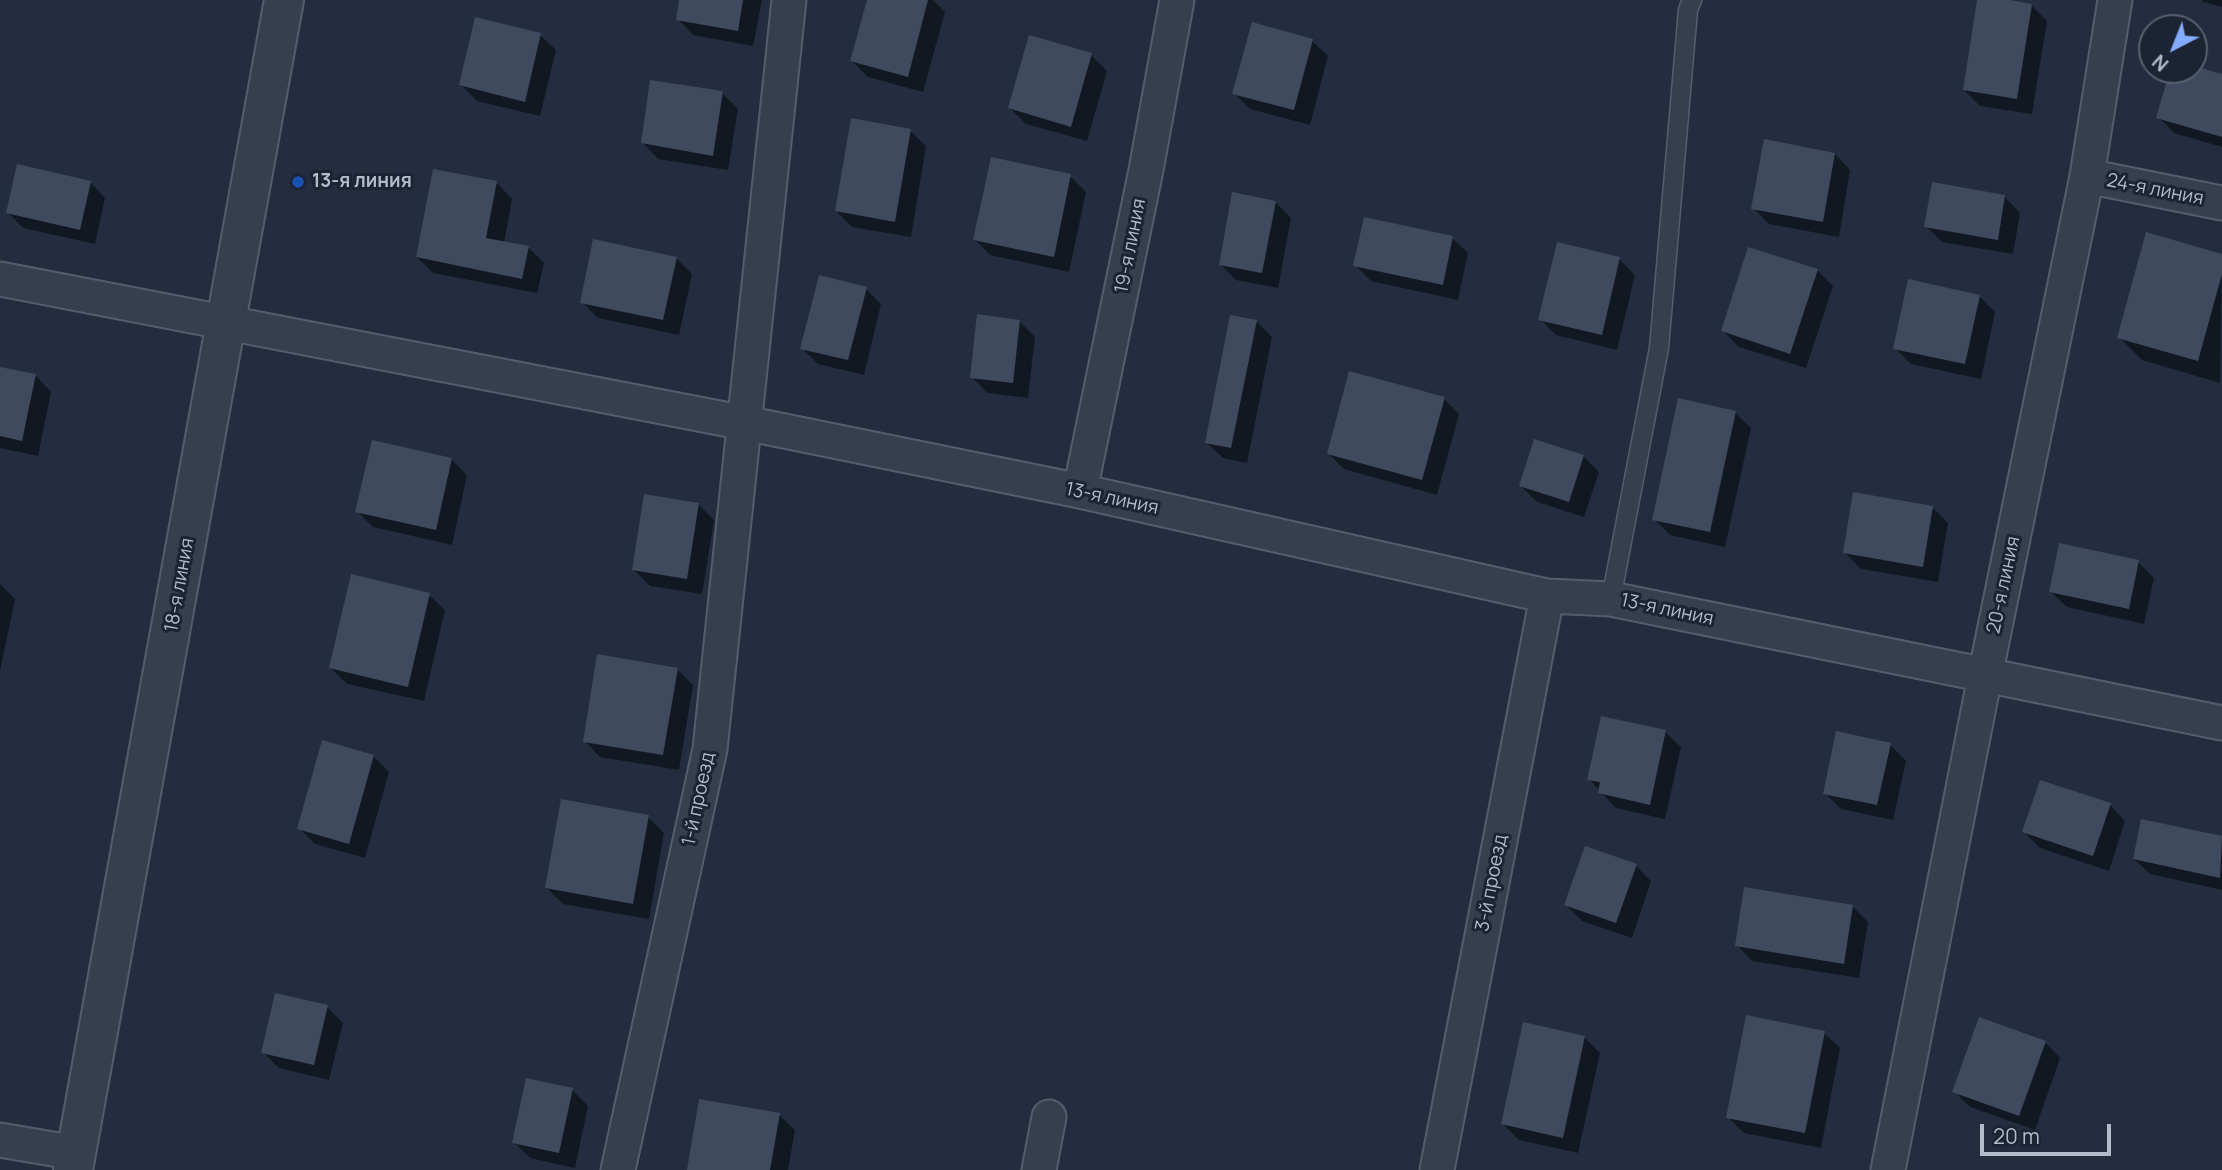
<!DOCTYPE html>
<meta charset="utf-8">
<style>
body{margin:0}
#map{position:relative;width:2222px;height:1170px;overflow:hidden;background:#232d3f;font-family:Manrope,sans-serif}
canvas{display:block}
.north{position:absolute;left:2138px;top:14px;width:70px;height:70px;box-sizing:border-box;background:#1c2434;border:2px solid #586070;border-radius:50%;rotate:222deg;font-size:19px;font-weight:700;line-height:28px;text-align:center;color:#b3baca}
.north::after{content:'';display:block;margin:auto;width:24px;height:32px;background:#85abfd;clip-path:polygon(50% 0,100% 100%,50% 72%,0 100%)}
.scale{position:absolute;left:1980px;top:1124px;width:131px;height:32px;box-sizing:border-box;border:4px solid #b3baca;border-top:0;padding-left:9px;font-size:21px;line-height:24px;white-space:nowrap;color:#b3baca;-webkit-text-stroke:5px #1c2434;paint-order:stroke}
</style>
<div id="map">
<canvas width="2222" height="1170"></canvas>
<div class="north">N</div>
<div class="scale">20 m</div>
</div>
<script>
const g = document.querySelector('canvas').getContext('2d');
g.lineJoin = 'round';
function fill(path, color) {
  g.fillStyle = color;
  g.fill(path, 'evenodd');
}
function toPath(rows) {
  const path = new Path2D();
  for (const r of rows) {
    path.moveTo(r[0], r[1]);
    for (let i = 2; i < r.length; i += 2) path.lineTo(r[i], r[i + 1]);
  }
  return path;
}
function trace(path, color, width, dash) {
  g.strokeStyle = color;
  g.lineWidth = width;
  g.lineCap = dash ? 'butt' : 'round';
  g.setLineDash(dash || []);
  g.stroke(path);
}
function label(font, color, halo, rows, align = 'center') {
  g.font = font + ' Manrope,sans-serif';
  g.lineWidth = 6;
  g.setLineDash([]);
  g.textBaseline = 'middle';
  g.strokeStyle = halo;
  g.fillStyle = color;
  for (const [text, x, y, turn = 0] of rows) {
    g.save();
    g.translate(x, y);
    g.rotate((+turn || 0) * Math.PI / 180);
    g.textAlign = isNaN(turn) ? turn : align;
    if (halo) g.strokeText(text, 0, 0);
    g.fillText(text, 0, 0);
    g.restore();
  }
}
fill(toPath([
 [681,0,762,0,753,46,693,35,678,19],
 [869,0,933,0,945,12,923,92,868,77,852,61],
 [1979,0,1999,0,2031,5,2047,21,2032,114,1980,106,1964,90],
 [2202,0,2222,0,2222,7,2203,2],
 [540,35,556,50,540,116,477,101,461,85],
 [1312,41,1328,56,1310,125,1250,109,1234,93],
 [1091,55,1107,71,1087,141,1026,124,1010,108],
 [2194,68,2222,76,2222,147,2174,133,2158,117,2172,70,2194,70],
 [722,93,738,109,728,170,658,159,643,143],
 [910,131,926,146,911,237,852,227,836,211],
 [1835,154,1850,170,1839,237,1769,224,1753,208],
 [1070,176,1086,192,1069,272,990,255,974,239],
 [90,182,105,198,95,244,23,228,8,212],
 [497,183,512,199,504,243,528,247,544,263,537,293,433,273,417,257],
 [2005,197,2020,213,2013,254,1942,242,1926,226],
 [1275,202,1291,218,1278,288,1236,280,1220,264],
 [1452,238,1468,253,1458,300,1371,281,1355,265],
 [2222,256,2220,383,2142,360,2119,337],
 [676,258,692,274,679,335,598,318,582,302],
 [1619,259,1635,275,1617,350,1556,335,1540,319],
 [1817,270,1833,286,1806,368,1739,347,1723,331],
 [866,289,881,304,864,375,818,364,802,348],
 [1979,296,1995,312,1981,379,1911,364,1895,348],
 [1019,321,1035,337,1028,398,987,393,972,377],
 [1256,321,1272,337,1247,463,1223,458,1207,443],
 [0,369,36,376,51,392,38,456,0,448],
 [1444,399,1459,414,1437,495,1344,469,1329,454],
 [1735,413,1751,428,1725,547,1670,535,1654,519],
 [1583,456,1599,472,1584,517,1537,502,1521,486],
 [451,459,467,475,452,545,373,527,357,511],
 [698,504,714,520,702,594,650,586,634,570],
 [1932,507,1948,523,1938,582,1861,569,1845,553],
 [2138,562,2154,578,2144,624,2067,607,2051,592],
 [0,584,15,599,0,671],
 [429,595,445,610,424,701,347,684,331,668],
 [677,669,693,685,679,770,600,757,585,741],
 [1665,732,1681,747,1665,819,1616,808,1589,779],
 [1890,745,1906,761,1893,820,1841,809,1825,793],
 [373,756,389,772,365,858,315,844,299,828],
 [2110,805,2125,821,2109,871,2040,848,2024,832],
 [648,817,664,833,649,919,563,904,547,888],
 [2142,821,2222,837,2222,890,2150,874,2134,859],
 [1636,866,1651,881,1632,938,1582,921,1566,905],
 [1852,906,1868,922,1859,978,1752,961,1737,945],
 [327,1007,343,1023,329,1080,279,1068,263,1052],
 [1824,1033,1840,1048,1821,1148,1744,1133,1728,1117],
 [1584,1037,1600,1053,1578,1153,1519,1140,1503,1124],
 [2045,1042,2060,1058,2035,1130,1970,1107,1954,1091],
 [572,1090,588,1106,575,1168,530,1158,514,1142],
 [779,1115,795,1130,788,1170,689,1170]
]), '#0007');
fill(toPath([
 [679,0,743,0,738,31,676,20],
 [867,0,928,0,908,77,850,61],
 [1977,0,2010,0,2032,4,2017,99,1963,90],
 [475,17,541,33,525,102,459,85],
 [1252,22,1313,39,1294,110,1232,94],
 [1029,35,1092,53,1071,127,1008,108],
 [2194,66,2222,74,2222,137,2156,118,2170,70,2194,70],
 [650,80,723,91,713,156,641,143],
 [851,118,911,129,895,222,835,211],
 [1764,139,1835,153,1823,222,1751,209],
 [991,157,1071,174,1054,257,973,240],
 [17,164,91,181,80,230,6,213],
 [433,169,497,181,486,238,529,246,522,279,416,257],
 [1932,182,2005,195,1998,240,1924,227],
 [1232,192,1276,201,1262,273,1219,265],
 [1364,217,1453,236,1443,285,1353,266],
 [2146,232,2222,254,2222,274,2198,361,2117,338],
 [593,239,677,257,663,320,580,303],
 [1557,242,1620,257,1602,335,1538,320],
 [1748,247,1818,269,1790,354,1721,331],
 [819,275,867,287,848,360,800,349],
 [1908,279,1980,295,1965,364,1893,349],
 [977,314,1020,320,1013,383,970,378],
 [1230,315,1257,320,1231,448,1205,443],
 [0,367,36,374,22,441,0,436],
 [1349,371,1445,397,1422,480,1327,454],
 [1678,398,1736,411,1710,532,1652,520],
 [1534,439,1584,455,1569,502,1519,486],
 [372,440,452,458,436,530,355,512],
 [1853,492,1933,506,1923,567,1843,553],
 [644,494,699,503,687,579,632,570],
 [2059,543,2139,560,2129,609,2049,592],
 [351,574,430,593,408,687,329,668],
 [597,654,678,668,663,755,583,742],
 [1601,716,1666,730,1650,805,1598,793,1600,782,1587,780],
 [1836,731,1891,743,1877,805,1823,794],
 [322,740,374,755,349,844,297,829],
 [2040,780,2111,803,2093,856,2022,832],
 [561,799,649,815,633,904,545,888],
 [2141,819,2222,836,2220,878,2133,859],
 [1585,846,1637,864,1616,923,1564,905],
 [1744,887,1853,905,1844,964,1735,946],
 [275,993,328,1005,314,1065,261,1053],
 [1746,1015,1825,1031,1805,1133,1726,1118],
 [1979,1017,2046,1041,2019,1116,1952,1092],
 [1523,1022,1585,1036,1563,1138,1501,1124],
 [526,1078,573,1088,559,1153,512,1143],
 [699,1099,780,1113,770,1170,687,1170]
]), '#3f4a5f');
const service = toPath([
 [1611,599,1659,348,1688,10,1692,0]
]);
const minor = toPath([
 [2087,176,2222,203],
 [0,279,745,423,1080,491,1547,596,1611,599,2222,723],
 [1080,491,1146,170,1177,0],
 [0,1140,76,1153],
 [618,1170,710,749,789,0],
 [1039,1170,1049,1117],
 [1437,1170,1547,596],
 [1888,1170,1985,676,2087,176,2115,0]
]);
const tertiary = toPath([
 [73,1170,284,0]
]);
trace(service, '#555d6d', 21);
trace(minor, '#555d6d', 37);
trace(tertiary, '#555d6d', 42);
trace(service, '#373f4f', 18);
trace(minor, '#373f4f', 33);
trace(tertiary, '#373f4f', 38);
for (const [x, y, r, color] of [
 [298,182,7,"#1a4fb4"]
]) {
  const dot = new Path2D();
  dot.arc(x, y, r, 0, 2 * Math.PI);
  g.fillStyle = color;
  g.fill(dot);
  trace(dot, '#1c2434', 2.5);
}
label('bold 19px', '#b3baca', '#1c2434', [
 ["13-я линия",312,182]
], 'left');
label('19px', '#b3baca', '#1c2434', [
 ["24-я линия",2155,190,11],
 ["19-я линия",1131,246,-79],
 ["13-я линия",1112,499,12],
 ["18-я линия",180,585,-80],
 ["20-я линия",2004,585,-78],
 ["13-я линия",1667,610,12],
 ["1-й проезд",699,799,-78],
 ["3-й проезд",1492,883,-79]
]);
</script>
